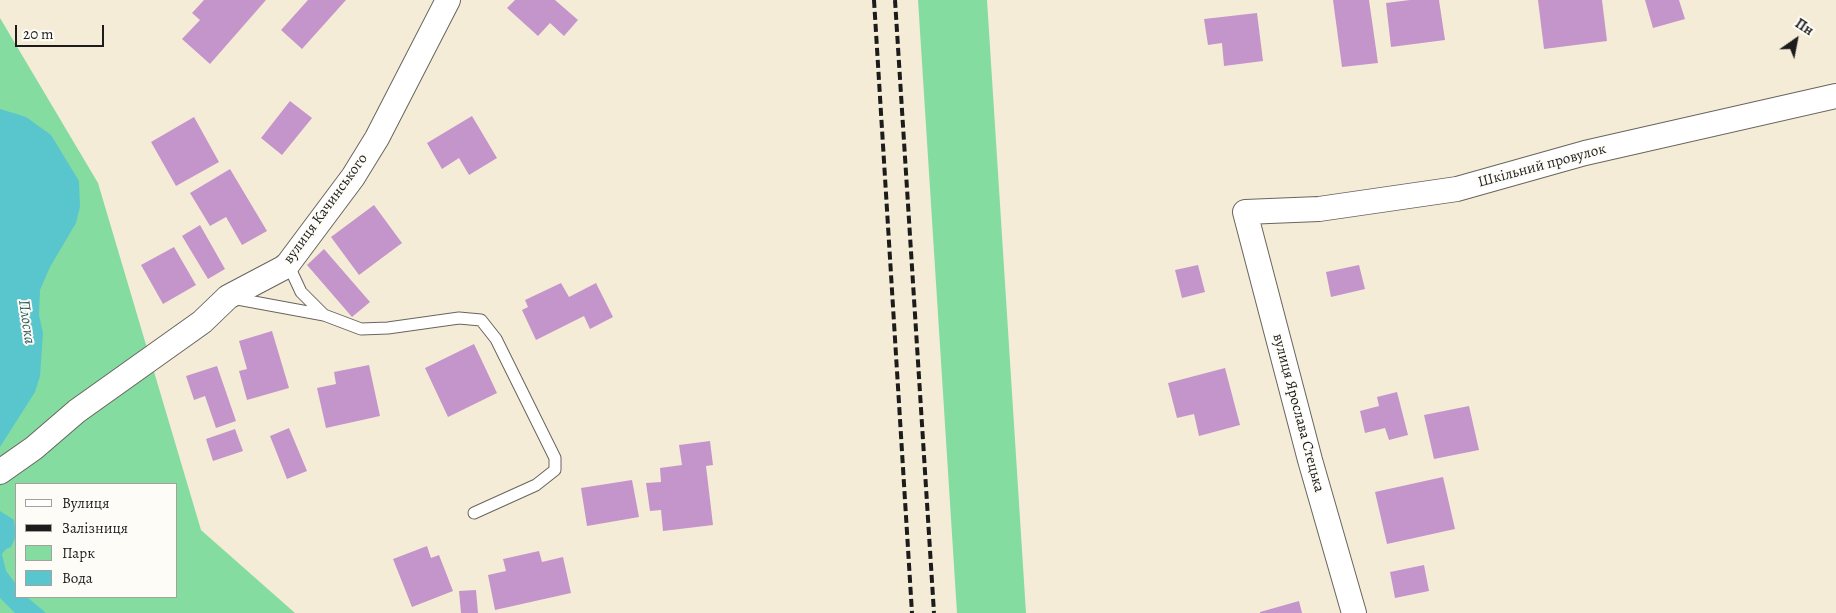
<!DOCTYPE html>
<meta charset="utf-8">
<style>
body{margin:0}
#map{position:relative;width:1836px;height:613px;overflow:hidden;background:#f5ecd8;font-family:Alegreya,serif}
canvas{display:block}
.legend{position:absolute;left:15px;top:483px;width:162px;height:115px;box-sizing:border-box;background:#fdfcf7;border:1px solid #a3a29f;margin:0;padding:6px 9px;list-style:none;font-size:15px;color:#1c1c1c}
.legend li{display:flex;align-items:center;gap:10px;height:25px}
.legend b{width:25px;border:1px solid #a3a29f}
.north{position:absolute;left:1771px;top:15px;width:50px;height:50px;-webkit-text-stroke:4px #fdfcf7;paint-order:stroke;rotate:33deg;font-size:14px;font-weight:700;line-height:20px;text-align:center;color:#1c1c1c}
.north::after{content:'';display:block;margin:auto;width:18px;height:22px;background:#1c1c1c;clip-path:polygon(50% 0,100% 100%,50% 72%,0 100%)}
.scale{position:absolute;left:15px;top:25px;width:89px;height:22px;box-sizing:border-box;border:2px solid #1c1c1c;border-top:0;padding-left:6px;font-size:15px;line-height:18px;white-space:nowrap;color:#1c1c1c;-webkit-text-stroke:4px #fdfcf7;paint-order:stroke}
</style>
<div id="map">
<canvas width="1836" height="613"></canvas>
<ul class="legend">
<li><b style="height:6px;background:#fff"></b>Вулиця</li>
<li><b style="height:6px;background:#1c1c1c"></b>Залізниця</li>
<li><b style="height:14px;background:#84dca0"></b>Парк</li>
<li><b style="height:14px;background:#59c6ce"></b>Вода</li>
</ul>
<div class="north">Пн</div>
<div class="scale">20 m</div>
</div>
<script>
const g = document.querySelector('canvas').getContext('2d');
g.lineJoin = 'round';
function fill(path, color) {
  g.fillStyle = color;
  g.fill(path, 'evenodd');
}
function toPath(rows) {
  const path = new Path2D();
  for (const r of rows) {
    path.moveTo(r[0], r[1]);
    for (let i = 2; i < r.length; i += 2) path.lineTo(r[i], r[i + 1]);
  }
  return path;
}
function trace(path, color, width, dash) {
  g.strokeStyle = color;
  g.lineWidth = width;
  g.lineCap = dash ? 'butt' : 'round';
  g.setLineDash(dash || []);
  g.stroke(path);
}
function label(font, color, halo, rows, align = 'center') {
  g.font = font + ' Alegreya,serif';
  g.lineWidth = 4;
  g.setLineDash([]);
  g.textBaseline = 'middle';
  g.strokeStyle = halo;
  g.fillStyle = color;
  for (const [text, x, y, turn = 0] of rows) {
    g.save();
    g.translate(x, y);
    g.rotate((+turn || 0) * Math.PI / 180);
    g.textAlign = isNaN(turn) ? turn : align;
    if (halo) g.strokeText(text, 0, 0);
    g.fillText(text, 0, 0);
    g.restore();
  }
}
fill(toPath([
 [918,0,987,0,1026,613,957,613],
 [0,18,98,183,201,530,295,613,0,613],
 [16,484,176,484,176,597,16,597]
]), '#84dca0');
fill(toPath([
 [0,109,26,117,51,135,79,181,80,207,76,223,50,267,40,290,39,315,43,333,40,376,35,392,0,447],
 [0,511,14,520,16,536,11,547,6,549,2,554,6,571,16,584,16,597,27,597,46,613,15,613,0,598]
]), '#59c6ce');
fill(toPath([
 [204,0,266,0,210,64,182,39,200,20,192,13],
 [308,0,346,0,302,49,281,30],
 [515,0,555,0,578,20,564,36,550,23,538,36,507,8],
 [1333,0,1369,0,1378,63,1342,67],
 [1410,0,1439,0,1445,40,1391,47,1386,3],
 [1538,0,1602,0,1607,41,1544,49],
 [1645,0,1679,0,1685,19,1653,28],
 [1257,13,1263,61,1224,66,1222,43,1208,45,1204,19],
 [290,101,312,118,282,155,261,138],
 [472,116,497,158,469,175,459,158,442,169,427,143],
 [194,117,219,162,176,186,151,142],
 [230,169,267,231,242,245,226,217,210,226,190,193],
 [374,205,402,243,359,275,331,237],
 [200,225,225,269,208,279,182,236],
 [174,247,196,285,163,304,141,265],
 [324,249,370,302,352,317,307,265],
 [1198,265,1205,292,1182,298,1175,270],
 [1359,265,1365,289,1331,297,1326,272],
 [561,283,569,297,596,283,613,317,590,329,584,316,536,340,522,310,528,307,525,300],
 [272,331,289,388,247,400,239,371,247,369,239,341],
 [474,344,497,393,448,417,425,368],
 [369,365,380,416,326,428,317,388,336,384,334,372],
 [217,366,236,421,216,428,205,396,194,400,186,376],
 [1225,368,1240,425,1199,436,1194,414,1177,418,1168,383],
 [1397,392,1408,435,1389,440,1385,428,1365,433,1360,411,1379,406,1377,397],
 [1469,406,1479,450,1434,459,1424,415],
 [289,428,307,471,287,479,270,436],
 [235,429,243,451,213,461,206,439],
 [710,441,713,465,706,466,713,525,663,531,661,510,650,511,646,483,661,482,660,468,682,465,679,445],
 [1443,477,1455,529,1387,544,1375,492],
 [632,480,639,517,587,526,581,488],
 [427,546,431,558,439,555,453,591,412,607,393,559],
 [539,551,542,562,563,557,571,593,495,610,488,575,506,571,503,559],
 [1424,565,1429,591,1395,598,1390,572],
 [476,590,478,613,461,613,459,591],
 [1299,601,1302,613,1260,613,1260,612]
]), '#c495ca');
const service = toPath([
 [288,264,301,292,324,315],
 [232,298,324,315,361,329,388,328,459,318,481,320,496,339,555,458,555,470,536,485,474,513]
]);
const minor = toPath([
 [0,472,34,448,77,411,202,322,228,297,283,268,288,264,353,177,377,138,448,0],
 [1354,613,1310,460,1245,212,1319,209,1457,189,1585,153,1836,96]
]);
trace(service, '#68655e', 13);
trace(minor, '#68655e', 26);
trace(service, '#fff', 11);
trace(minor, '#fff', 24);
trace(toPath([
 [874,0,912,613],
 [895,0,934,613]
]), '#1c1c1c', 4, [8, 4]);
label('15px', '#1c1c1c', '#fdfcf7', [
 ["Шкільний провулок",1542,166,-15],
 ["вулиця Качинського",326,209,-54],
 ["вулиця Ярослава Стецька",1298,413,75]
]);
label('italic 16px', '#346063', '#fdfcf7', [
 ["Плоска",26,322,82]
]);
</script>
